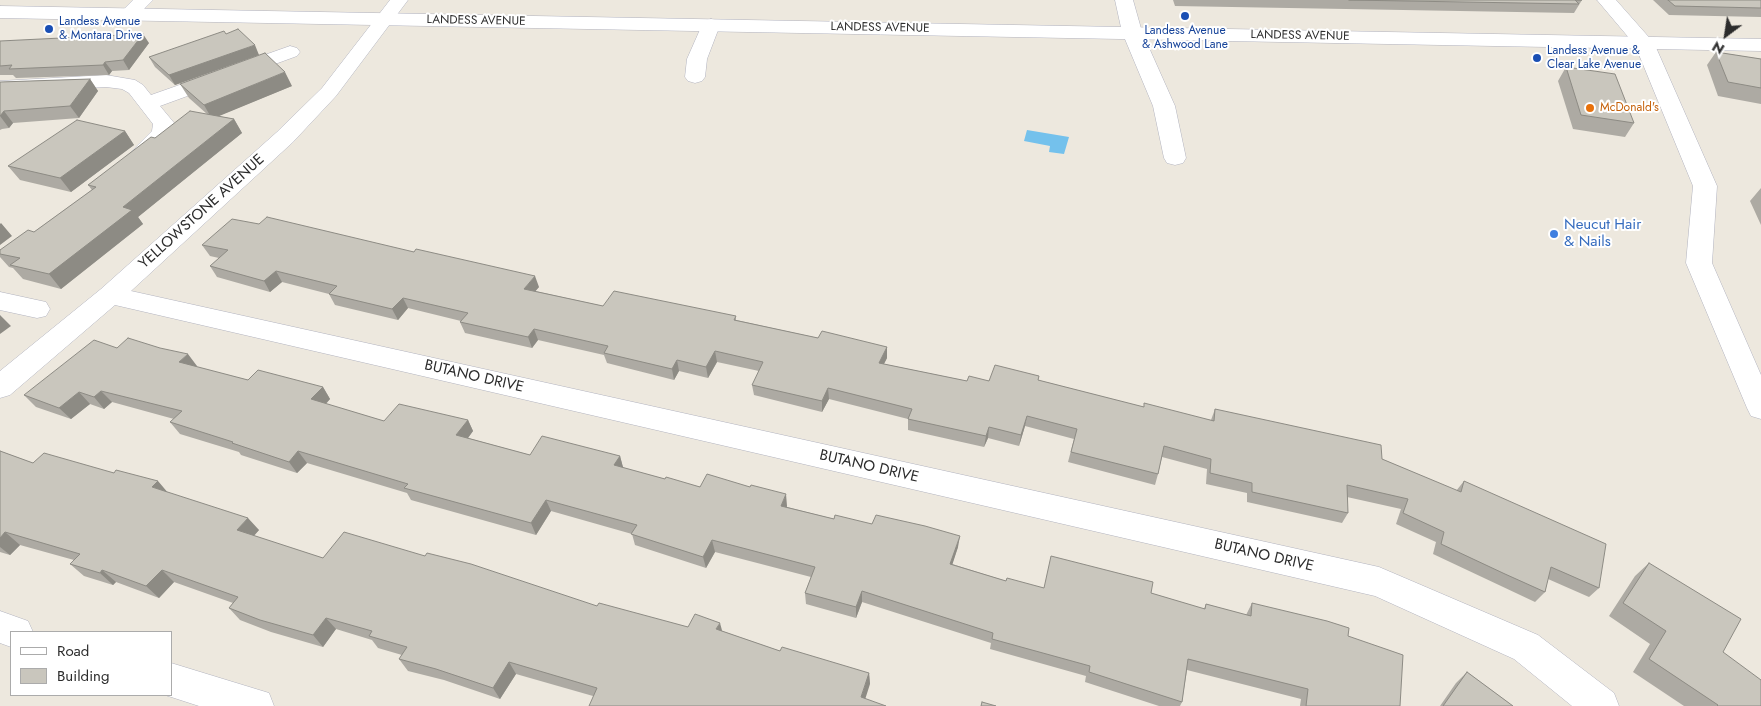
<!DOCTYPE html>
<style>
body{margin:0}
#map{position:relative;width:1761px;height:706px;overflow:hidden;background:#ede8de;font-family:Jost,sans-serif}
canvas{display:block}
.legend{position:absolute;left:10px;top:631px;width:162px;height:65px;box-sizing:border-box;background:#fff;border:1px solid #ababab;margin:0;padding:6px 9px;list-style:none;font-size:15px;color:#2c2c2c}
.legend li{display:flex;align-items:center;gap:10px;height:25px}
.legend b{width:25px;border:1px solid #ababab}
.north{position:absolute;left:1701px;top:10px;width:50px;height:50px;-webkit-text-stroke:4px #fff;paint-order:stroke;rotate:211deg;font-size:14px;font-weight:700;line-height:20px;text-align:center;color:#2c2c2c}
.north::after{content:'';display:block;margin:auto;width:18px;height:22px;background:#2c2c2c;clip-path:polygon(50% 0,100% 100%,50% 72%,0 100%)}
</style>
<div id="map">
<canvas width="1761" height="706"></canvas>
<ul class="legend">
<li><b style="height:6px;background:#fff"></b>Road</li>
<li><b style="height:14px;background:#c9c6bd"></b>Building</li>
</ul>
<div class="north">N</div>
</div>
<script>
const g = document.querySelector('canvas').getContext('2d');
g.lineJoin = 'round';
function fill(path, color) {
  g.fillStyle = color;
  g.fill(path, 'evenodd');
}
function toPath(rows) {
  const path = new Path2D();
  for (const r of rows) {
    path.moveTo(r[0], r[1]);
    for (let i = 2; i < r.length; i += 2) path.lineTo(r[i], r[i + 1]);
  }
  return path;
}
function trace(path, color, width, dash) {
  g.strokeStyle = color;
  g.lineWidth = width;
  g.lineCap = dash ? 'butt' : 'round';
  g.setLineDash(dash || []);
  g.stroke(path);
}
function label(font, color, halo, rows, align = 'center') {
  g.font = font + ' Jost,sans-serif';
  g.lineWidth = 4;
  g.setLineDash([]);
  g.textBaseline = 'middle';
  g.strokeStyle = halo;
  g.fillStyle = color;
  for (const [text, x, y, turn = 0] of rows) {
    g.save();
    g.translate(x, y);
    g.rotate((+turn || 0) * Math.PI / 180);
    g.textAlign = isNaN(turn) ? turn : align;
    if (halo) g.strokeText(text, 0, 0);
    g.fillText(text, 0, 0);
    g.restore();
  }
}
fill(toPath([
 [1027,130,1069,137,1064,154,1049,152,1050,146,1024,141]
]), '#74c1ec');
const street = toPath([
 [133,0,153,0,136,17,122,17,120,13,133,0],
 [390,0,408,0,336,96,293,142,131,291,1379,567,1538,635,1614,693,1619,706,1572,706,1514,659,1375,596,115,305,10,395,0,398,0,371,101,289,277,132,322,88,390,0],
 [1115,0,1133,0,1142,32,1175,106,1186,158,1183,163,1175,165,1167,163,1164,158,1153,106,1122,32,1115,0],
 [1597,0,1616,0,1654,43,1717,186,1712,263,1761,375,1761,419,1751,416,1747,408,1686,263,1693,186,1635,45,1597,0],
 [711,19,718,21,720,25,707,59,705,77,702,81,695,83,688,81,685,77,687,59,702,25,704,21,711,19],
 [290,46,297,48,300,52,297,56,160,106,175,124,174,133,146,161,138,163,130,161,127,156,152,131,153,124,129,93,122,89,106,87,0,93,0,81,106,75,135,80,143,85,151,95,290,46],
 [0,292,46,302,50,309,46,316,37,318,0,310,0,292],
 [0,611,28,621,33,632,11,632,11,647,0,643,0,611],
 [171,663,269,693,274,706,199,706,165,695,171,695,171,663]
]);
const secondary = toPath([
 [0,6,1761,39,1761,51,0,18,0,6]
]);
trace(street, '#b2b3bf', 1);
trace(secondary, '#b2b3bf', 1);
fill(street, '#fff');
fill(secondary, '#fff');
fill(toPath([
 [1173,0,1582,0,1574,13,1175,6],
 [1653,0,1761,0,1761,17,1669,15],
 [226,34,259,55,175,85,155,67,149,57],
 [0,41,149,43,129,70,112,71,109,75,16,78,13,75,0,75],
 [1716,52,1761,59,1761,104,1718,96,1707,65],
 [1566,67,1634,123,1625,137,1573,129,1558,81],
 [90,79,98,91,79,118,13,123,9,128,2,129,0,130,0,82],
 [180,84,292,86,218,116,234,119,242,133,138,217,143,224,61,289,23,279,13,268,9,267,0,257,0,250,34,232,92,190,88,185,155,138,207,114,189,98],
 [125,131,134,145,71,192,20,180,8,166],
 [1761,188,1761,225,1750,201],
 [202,245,539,287,535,291,603,306,736,316,736,320,818,338,887,347,887,358,884,364,967,381,1038,380,1143,407,1211,420,1215,409,1382,459,1456,491,1464,481,1599,588,1589,597,1548,579,1545,592,1535,602,1433,554,1436,542,1396,524,1401,509,1347,497,1348,513,1342,523,1247,502,1247,493,1206,484,1207,469,1162,457,1158,474,1155,485,1068,462,1074,439,1025,426,1019,446,988,438,984,447,908,430,908,419,829,399,822,412,754,395,752,385,759,371,717,362,708,378,679,371,674,380,607,363,604,355,538,340,532,348,465,333,460,322,461,321,408,308,398,320,335,305,329,294,282,282,270,292,217,277,210,266,219,258,210,256],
 [117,348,197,366,196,367,248,380,323,387,330,399,326,404,384,421,468,420,473,431,468,438,530,455,620,456,623,468,665,479,787,506,787,507,834,519,958,547,952,564,1006,581,1044,588,1151,593,1204,609,1206,604,1246,615,1252,603,1348,636,1400,706,1300,706,1301,699,1187,670,1182,702,1180,706,1159,706,1085,682,1086,676,990,649,991,643,862,602,856,618,806,604,805,593,811,577,715,552,706,568,635,545,632,534,551,511,536,535,411,500,407,493,307,463,297,473,241,455,239,452,180,434,170,422,174,419,112,402,104,409,90,404,71,419,36,407,24,395],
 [0,451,33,463,168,493,259,530,254,536,323,558,597,606,688,627,722,631,780,651,869,673,870,684,593,696,516,674,500,699,444,680,408,671,399,659,402,655,378,648,372,640,336,629,323,647,271,632,240,620,229,608,233,603,174,582,159,598,116,582,113,585,84,576,70,564,74,560,20,545,10,555,0,552],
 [1649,563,1723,652,1761,706,1684,706,1633,672,1650,644,1609,616,1635,576],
 [1467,672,1513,706,1440,706,1456,683]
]), '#adaaa3');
fill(toPath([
 [143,34,149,43,129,70,123,60],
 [255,45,259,55,175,85,169,75],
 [105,62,112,71,109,75,103,65],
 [285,72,292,86,212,119,204,105],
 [90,79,98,91,79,118,70,106],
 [4,111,13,123,9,128,0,116],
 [234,119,242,133,138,217,143,224,61,289,49,274,123,207],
 [125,131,134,145,71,192,60,178],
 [1,223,12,236,0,245,0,224],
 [276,271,282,282,270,292,264,281],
 [535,276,539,287,528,300,524,289],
 [403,298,408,308,398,320,392,309],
 [0,315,11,326,0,334],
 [534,329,538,340,532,348,528,337],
 [887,347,887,358,879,373,879,363],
 [715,351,717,362,708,378,706,367],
 [188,354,197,366,188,374,179,362],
 [677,360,679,371,674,380,672,369],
 [323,387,330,399,319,411,311,399],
 [828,388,829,399,822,412,822,401],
 [101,391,112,402,104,409,94,397],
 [79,392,90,404,71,419,59,408],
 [1027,416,1025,426,1019,446,1021,435],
 [468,420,473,431,462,446,456,435],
 [989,427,988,438,984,447,986,436],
 [298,451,307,463,297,473,289,462],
 [620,456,623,467,618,477,614,465],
 [158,481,169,494,152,487],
 [786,494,787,506,782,517,781,506],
 [546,500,551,511,536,535,531,523],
 [248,518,259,530,248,542,237,530],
 [5,532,20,545,10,555,0,547,0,538],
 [960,536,958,547,949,575,950,564],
 [712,540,715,552,706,568,703,557],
 [102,570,116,582,113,585,100,573],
 [162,570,174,582,159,598,146,586],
 [862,591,862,602,856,618,856,607],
 [326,618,336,629,323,647,313,635],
 [720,623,723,634,716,629],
 [509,662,516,674,500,699,493,688],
 [869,673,870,684,863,706,861,697]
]), '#8d8b84');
const building = toPath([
 [1349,0,1582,0,1575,0,1579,4,1349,0],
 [1668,0,1761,0,1761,8,1675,6,1668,0],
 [238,29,255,45,169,75,149,57,224,31,226,34,238,29],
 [143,34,123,60,105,62,103,65,9,69,12,65,0,66,0,41,143,34],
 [1716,52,1761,59,1761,88,1728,82,1716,52],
 [265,53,285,72,204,105,180,84,265,53],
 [1566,67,1615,74,1634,123,1581,115,1566,67],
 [90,79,70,106,4,111,0,116,0,82,90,79],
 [190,111,234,119,123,207,132,210,49,274,10,265,20,258,0,254,0,250,28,230,34,232,96,187,88,185,151,137,155,138,190,111],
 [77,120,125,131,60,178,8,166,77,120],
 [267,217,414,252,416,249,535,276,524,289,603,306,614,291,736,316,734,320,818,338,822,331,887,347,879,363,967,381,969,376,989,381,995,365,1039,376,1038,380,1144,407,1144,403,1214,421,1215,409,1381,445,1382,459,1461,492,1464,481,1606,544,1599,588,1551,567,1545,592,1505,574,1441,544,1444,532,1403,513,1408,499,1347,485,1348,513,1252,492,1252,483,1210,473,1211,459,1164,446,1158,474,1071,452,1077,429,1027,416,1021,435,989,427,986,436,908,419,912,409,828,388,822,401,752,385,763,362,715,351,706,367,677,360,672,369,604,353,608,346,534,329,528,337,460,322,468,313,403,298,392,309,329,294,337,286,276,271,264,281,210,266,228,250,202,245,232,219,259,224,267,217],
 [128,338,160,348,188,354,179,362,248,380,258,370,323,387,311,399,384,421,399,404,468,420,456,435,530,455,542,436,620,456,614,465,665,479,666,477,700,487,707,474,750,487,751,485,786,494,781,506,834,519,835,515,872,524,876,515,925,526,960,536,950,564,1006,581,1007,578,1044,588,1051,556,1153,582,1151,593,1205,609,1206,604,1251,616,1252,603,1327,621,1349,628,1348,636,1403,655,1400,706,1306,706,1308,689,1188,659,1182,702,1089,672,1090,666,992,639,993,633,862,591,856,607,805,593,815,567,712,540,703,557,631,534,637,525,546,500,531,523,404,488,408,484,298,451,289,462,232,443,233,442,170,422,182,411,101,391,94,397,79,392,59,408,24,395,94,340,117,348,128,338],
 [0,451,33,463,44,453,114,473,116,470,158,481,152,487,248,518,237,530,323,558,344,532,425,556,427,553,471,564,597,606,599,603,688,627,695,614,720,623,716,629,780,651,782,647,869,673,861,697,886,706,589,706,597,688,509,662,493,688,436,669,399,659,407,647,369,636,372,631,326,618,313,635,260,620,229,608,238,597,162,570,146,586,102,570,100,573,70,564,80,554,5,532,0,538,0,451],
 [1649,563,1741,619,1723,652,1761,680,1761,706,1717,706,1718,705,1649,659,1666,631,1623,603,1649,563],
 [1467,672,1513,706,1443,706,1467,672],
 [982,702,996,706,981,706,982,702]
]);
fill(building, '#c9c6bd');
trace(building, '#8d8b84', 1);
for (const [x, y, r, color] of [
 [1185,16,5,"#1a4fb4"],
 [49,29,5,"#1a4fb4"],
 [1537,58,5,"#1a4fb4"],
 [1590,108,5,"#e8710a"],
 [1554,234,5,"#3f7fe0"]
]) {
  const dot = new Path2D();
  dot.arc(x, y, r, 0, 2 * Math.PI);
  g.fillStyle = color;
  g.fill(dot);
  trace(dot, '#fff', 2);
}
label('12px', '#2c2c2c', '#fff', [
 ["LANDESS AVENUE",476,21,1],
 ["LANDESS AVENUE",880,28,1],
 ["LANDESS AVENUE",1300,36,1]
]);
label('12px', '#164399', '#fff', [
 ["Landess Avenue",59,22],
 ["& Montara Drive",59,36],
 ["Landess Avenue",1185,31,"center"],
 ["& Ashwood Lane",1185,45,"center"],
 ["Landess Avenue &",1547,51],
 ["Clear Lake Avenue",1547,65]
], 'left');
label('12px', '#c56008', '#fff', [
 ["McDonald's",1600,108]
], 'left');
label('15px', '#2c2c2c', '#fff', [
 ["YELLOWSTONE AVENUE",202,212,-42],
 ["BUTANO DRIVE",474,377,13],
 ["BUTANO DRIVE",869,467,13],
 ["BUTANO DRIVE",1264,556,13]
]);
label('15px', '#366cbe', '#fff', [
 ["Neucut Hair",1564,225],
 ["& Nails",1564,242]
], 'left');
</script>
